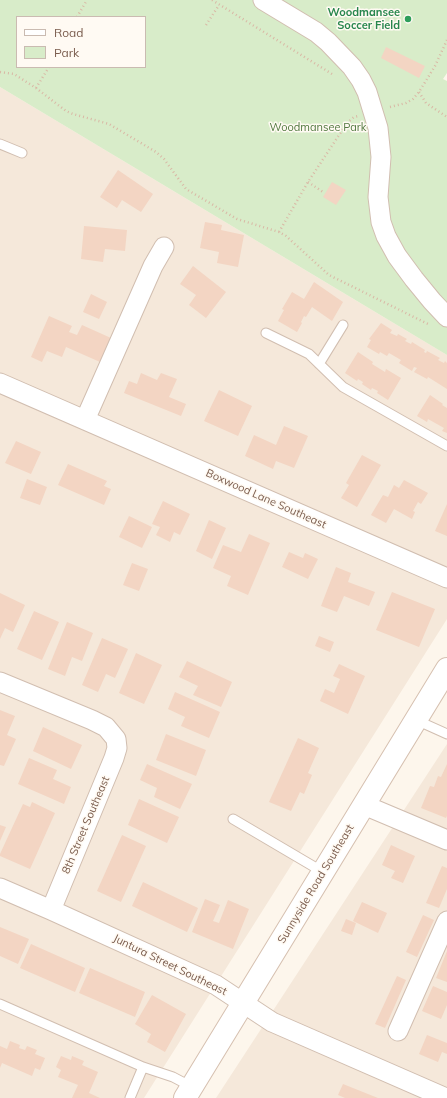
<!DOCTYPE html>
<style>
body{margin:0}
#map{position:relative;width:447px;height:1098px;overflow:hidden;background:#fdf6ec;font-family:Mulish,sans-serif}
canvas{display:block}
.legend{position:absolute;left:16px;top:16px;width:130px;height:52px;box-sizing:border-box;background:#fffaf3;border:1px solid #cabbb1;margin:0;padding:5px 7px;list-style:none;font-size:12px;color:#7a5c4d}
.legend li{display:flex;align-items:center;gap:8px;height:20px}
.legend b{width:20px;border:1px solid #cabbb1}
</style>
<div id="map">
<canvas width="447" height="1098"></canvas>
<ul class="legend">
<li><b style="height:5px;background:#fff"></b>Road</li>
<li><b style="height:11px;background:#d8ecc9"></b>Park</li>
</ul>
</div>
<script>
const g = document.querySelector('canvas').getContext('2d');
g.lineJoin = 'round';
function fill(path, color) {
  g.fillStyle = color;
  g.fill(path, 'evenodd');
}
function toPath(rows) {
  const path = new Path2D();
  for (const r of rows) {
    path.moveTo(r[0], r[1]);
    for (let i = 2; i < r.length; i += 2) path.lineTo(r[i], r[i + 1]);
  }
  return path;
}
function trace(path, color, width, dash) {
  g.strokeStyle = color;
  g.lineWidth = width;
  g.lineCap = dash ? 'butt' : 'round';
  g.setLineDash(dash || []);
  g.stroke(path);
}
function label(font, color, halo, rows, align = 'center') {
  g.font = font + ' Mulish,sans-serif';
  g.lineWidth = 3;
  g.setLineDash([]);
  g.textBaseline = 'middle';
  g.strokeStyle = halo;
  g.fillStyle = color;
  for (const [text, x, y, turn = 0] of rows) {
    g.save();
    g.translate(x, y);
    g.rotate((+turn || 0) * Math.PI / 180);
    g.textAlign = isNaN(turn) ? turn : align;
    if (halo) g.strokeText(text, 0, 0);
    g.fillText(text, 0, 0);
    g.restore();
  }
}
fill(toPath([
 [0,87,447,355,447,619,144,1098,0,1098],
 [447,744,447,1098,216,1098]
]), '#f5e8da');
fill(toPath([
 [0,0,447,0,447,73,443,79,447,81,447,355,0,87],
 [17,17,145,17,145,67,17,67]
]), '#d8ecc9');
fill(toPath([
 [386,47,425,66,419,78,381,58],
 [118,170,153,194,141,212,122,200,117,208,100,197],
 [332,182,346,190,336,205,323,197],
 [205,222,222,225,221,230,244,235,238,267,217,263,219,252,200,248],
 [84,226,127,230,125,251,105,249,103,262,81,259],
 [193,266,226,292,206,318,189,305,196,295,180,284],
 [314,282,343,302,332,321,312,307,306,317,304,316,301,322,302,323,297,332,278,321,284,310,282,309,292,292,304,299],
 [91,294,107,302,99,319,83,312],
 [49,316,72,326,69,332,77,335,82,325,111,338,100,362,66,347,62,357,47,351,42,362,31,357],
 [381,323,392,330,390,333,397,336,398,334,407,339,405,341,411,344,412,342,425,350,424,352,426,353,427,351,440,358,438,360,444,363,445,361,447,363,447,389,428,377,427,379,414,372,417,368,414,367,412,371,399,363,401,360,389,353,387,356,380,352,379,354,367,347,371,340,369,339],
 [358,352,373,362,372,364,385,372,386,369,401,378,388,400,377,393,378,391,372,388,371,390,362,384,363,382,358,379,357,381,345,373],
 [141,373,157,380,161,373,177,379,169,397,186,404,181,416,124,393,129,381,137,384],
 [219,390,252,406,238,436,204,421],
 [430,395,443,404,442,405,447,408,447,433,442,431,444,428,428,419,427,422,417,416],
 [284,426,308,436,294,468,276,461,273,469,245,456,254,435,276,445],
 [16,441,41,452,31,474,5,463],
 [362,455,381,465,357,507,341,498,349,485,346,483],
 [68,464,107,481,104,486,111,489,104,505,58,485],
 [27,479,47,487,40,505,20,498],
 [404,480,428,493,421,504,418,502,413,511,415,512,412,519,394,509,386,523,371,515,383,495,388,497,394,485,399,488],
 [163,501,190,514,180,535,174,532,170,542,156,535,160,527,152,524],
 [447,504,447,536,435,531],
 [129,516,152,527,142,548,119,537],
 [209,520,226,528,212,559,196,551],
 [249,534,270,543,248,595,227,586,231,576,213,568,223,545,241,552],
 [289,552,303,558,305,553,318,559,308,579,282,567],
 [132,563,148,569,139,591,123,585],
 [336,567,351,573,348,582,375,592,369,606,344,596,337,612,321,606],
 [392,592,435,609,419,647,376,630],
 [0,593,25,605,13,632,5,628,0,639],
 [34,611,59,622,42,660,17,649],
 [67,622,93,633,82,661,72,657,65,676,48,669],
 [319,636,334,642,330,652,315,646],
 [102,638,128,649,115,678,106,674,98,692,82,685],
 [136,653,162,665,144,704,119,693],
 [187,661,232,682,221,707,193,695,198,686,179,677],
 [339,664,365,676,348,714,320,701,325,689,334,693,340,679,333,676],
 [175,692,220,712,209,738,181,726,185,717,168,709],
 [0,710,15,716,7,735,16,739,4,766,0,765],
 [43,727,82,745,71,769,33,751],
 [166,734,206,750,196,776,156,760],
 [298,738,319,748,308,773,312,775,304,794,300,792,291,811,269,802],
 [29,758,57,770,53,779,71,787,64,804,18,784],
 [147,764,192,784,180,809,154,797,157,788,140,780],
 [447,764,447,816,446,818,421,808,430,786,434,787,438,776,441,777],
 [139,799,179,817,167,843,128,825],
 [32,802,55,813,30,869,0,856,0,854,23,804,30,807],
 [0,825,6,827,0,841],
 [122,835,146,846,121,902,97,891],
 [391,845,415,856,403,883,391,878,395,871,382,865],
 [442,866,447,868,447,889,439,908,426,903],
 [143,882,198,908,187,932,132,906],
 [205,899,220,905,213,921,219,923,228,900,249,909,233,949,192,932],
 [362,902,387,913,378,933,353,921],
 [423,915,434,920,417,957,406,952],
 [346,919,356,923,352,935,341,931],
 [0,927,29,939,18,964,0,956],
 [31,944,85,968,75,992,20,968],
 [447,951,447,982,436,978],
 [90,968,145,992,135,1017,79,993],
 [397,976,406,980,385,1028,375,1024],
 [433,986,447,992,447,1005,441,1019,422,1011],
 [152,995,186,1014,165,1052,147,1042,151,1034,135,1024],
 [427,1035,447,1043,447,1054,442,1052,438,1062,419,1054],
 [10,1041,20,1045,19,1048,25,1050,27,1046,37,1050,35,1054,45,1058,40,1070,35,1068,32,1076,2,1063,0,1068,0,1046,7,1049],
 [61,1056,71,1060,72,1056,84,1061,82,1065,98,1072,89,1093,100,1098,72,1098,78,1085,58,1077,61,1070,56,1067],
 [343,1084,378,1098,345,1098,338,1095]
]), '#f3d5c3');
const lane = toPath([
 [0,144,22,153],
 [266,333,309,354,343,387,447,446],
 [319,364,343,325],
 [416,720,447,734],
 [233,819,323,872],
 [0,1004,143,1067,173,1077,192,1087],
 [130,1098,143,1067]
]);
const street = toPath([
 [263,0,316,32,328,42,352,67,361,80,367,92,378,128,381,157,378,197,381,222,386,236,397,256,414,279,432,301,447,317],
 [0,383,447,578],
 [85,420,153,266,164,247],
 [0,682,92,720,106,727,116,739,117,748,114,758,51,910],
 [364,805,447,840],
 [0,888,51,910,216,985,272,1022,446,1098],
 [398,1031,447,921]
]);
const secondary = toPath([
 [185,1098,447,669]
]);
trace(lane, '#d1beb0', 11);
trace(street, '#d1beb0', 21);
trace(secondary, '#d6c0b0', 24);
trace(toPath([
 [212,0,332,74],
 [77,17,87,0],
 [206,25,219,5],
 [0,72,14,74,36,88,66,111,73,114,109,124,156,152,164,159,186,189,237,219,279,232,286,236,329,275,430,325],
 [36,88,49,67],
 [419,92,426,103,447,117],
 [390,107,406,103,413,99,419,92,435,66,447,40],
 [308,182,323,192],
 [279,232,308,182,347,123,354,117,358,116]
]), '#d9b8a5', 2.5, [1, 3]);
trace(lane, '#fff', 9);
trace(street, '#fff', 19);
trace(secondary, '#fff', 22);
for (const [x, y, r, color] of [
 [408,19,4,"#2e9e5b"]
]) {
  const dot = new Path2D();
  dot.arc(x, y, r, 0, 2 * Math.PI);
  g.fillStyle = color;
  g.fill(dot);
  trace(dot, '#fffaf3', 1.5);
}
label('bold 11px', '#27864d', '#fffaf3', [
 ["Woodmansee",400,13],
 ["Soccer Field",400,26]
], 'right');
label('11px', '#537a41', '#fffaf3', [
 ["Woodmansee Park",318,128]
]);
label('11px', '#7a5c4d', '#fffaf3', [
 ["Boxwood Lane Southeast",266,499,24],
 ["8th Street Southeast",86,825,-67],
 ["Sunnyside Road Southeast",316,884,-59],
 ["Juntura Street Southeast",170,965,26]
]);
</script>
